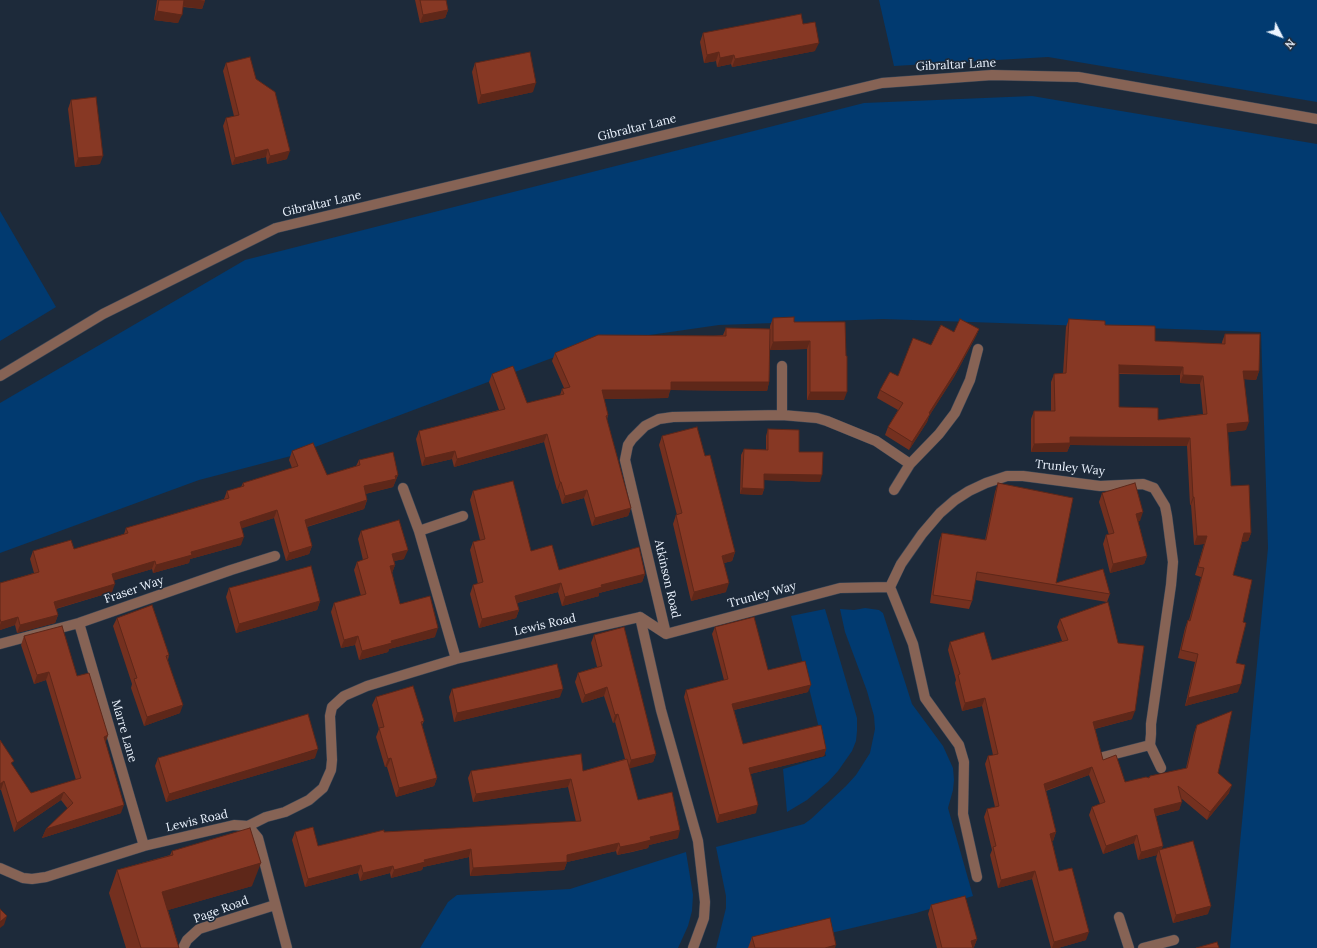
<!DOCTYPE html>
<style>
body{margin:0}
#map{position:relative;width:1317px;height:948px;overflow:hidden;background:#1d2a3a;font-family:Lora,serif}
canvas{display:block}
.north{position:absolute;left:1261px;top:16px;width:40px;height:40px;-webkit-text-stroke:3px #1d2a3a;paint-order:stroke;rotate:132deg;font-size:11px;font-weight:700;line-height:16px;text-align:center;color:#ecf4ff}
.north::after{content:'';display:block;margin:auto;width:14px;height:18px;background:#ecf4ff;clip-path:polygon(50% 0,100% 100%,50% 72%,0 100%)}
</style>
<div id="map">
<canvas width="1317" height="948"></canvas>
<div class="north">N</div>
</div>
<script>
const g = document.querySelector('canvas').getContext('2d');
g.lineJoin = 'round';
function fill(path, color) {
  g.fillStyle = color;
  g.fill(path, 'evenodd');
}
function toPath(rows) {
  const path = new Path2D();
  for (const r of rows) {
    path.moveTo(r[0], r[1]);
    for (let i = 2; i < r.length; i += 2) path.lineTo(r[i], r[i + 1]);
  }
  return path;
}
function trace(path, color, width, dash) {
  g.strokeStyle = color;
  g.lineWidth = width;
  g.lineCap = dash ? 'butt' : 'round';
  g.setLineDash(dash || []);
  g.stroke(path);
}
function label(font, color, halo, rows, align = 'center') {
  g.font = font + ' Lora,serif';
  g.lineWidth = 3.5;
  g.setLineDash([]);
  g.textBaseline = 'middle';
  g.strokeStyle = halo;
  g.fillStyle = color;
  for (const [text, x, y, turn = 0] of rows) {
    g.save();
    g.translate(x, y);
    g.rotate((+turn || 0) * Math.PI / 180);
    g.textAlign = isNaN(turn) ? turn : align;
    if (halo) g.strokeText(text, 0, 0);
    g.fillText(text, 0, 0);
    g.restore();
  }
}
fill(toPath([
 [879,0,1317,0,1317,102,1048,57,894,66],
 [1032,96,1317,144,1317,948,1230,948,1268,548,1261,332,883,319,719,325,601,342,576,349,291,456,199,480,0,553,0,403,245,260,864,103],
 [0,211,56,307,0,341],
 [865,608,879,610,883,613,912,704,943,746,953,768,954,780,953,790,948,808,973,896,916,913,801,940,775,948,716,948,726,908,726,896,716,847,804,824,811,819,846,786,856,775,870,753,875,729,874,716,867,691,845,632,840,609,854,610],
 [825,609,857,718,857,731,856,741,852,751,838,771,828,782,807,800,787,812,783,769,826,756,791,616],
 [686,852,693,895,692,911,688,926,678,948,420,948,448,902,457,895,570,889]
]), '#013a70');
const minor = toPath([
 [0,376,103,314,276,228,882,83,992,75,1078,77,1317,119],
 [782,415,782,366],
 [403,488,419,531,456,659],
 [894,490,910,464],
 [419,531,463,516],
 [79,623,144,846],
 [666,634,840,588,890,587],
 [0,644,79,623,231,570,275,556],
 [1103,757,1150,745],
 [248,826,258,838,287,948],
 [0,868,23,878,32,879,46,877,144,846,234,825,248,826,266,817,285,812,309,800,323,788,331,770,332,760,330,716,332,707,344,696,367,686,456,659,640,617],
 [977,877,963,814,964,762,959,745,925,698,913,644,890,587,901,564,922,534,940,513,955,500,969,491,986,483,1007,476,1023,476,1100,486,1143,484,1154,488,1165,506,1167,516,1173,562,1171,585,1151,724,1151,734,1150,745,1161,768],
 [1119,917,1129,948],
 [183,948,187,940,199,929,275,905],
 [693,948,704,918,705,902,698,841,661,710,640,617,666,634,625,460,628,445,632,439,645,426,659,419,673,417,782,415,817,418,827,421,876,441,910,464,939,434,955,413,970,380,978,349],
 [1143,948,1174,940]
]);
trace(minor, '#3a4656', 11);
trace(minor, '#866355', 10);
fill(toPath([
 [157,0,205,0,202,9,183,7,178,23,154,20],
 [415,0,446,0,448,10,445,18,420,23],
 [803,24,815,51,732,67,731,64,717,67,716,61,704,63,700,42,703,33],
 [226,63,256,79,287,159,267,164,266,157,232,165,223,126,226,118,234,116,223,71],
 [475,63,533,92,478,104,472,72],
 [71,100,100,164,75,167,68,109],
 [773,318,794,322,845,322,844,400,807,400,807,349,770,350,770,330,769,382,767,391,670,390,668,398,604,399,608,415,607,420,631,508,628,516,592,526,584,498,562,504,558,490,557,490,544,442,454,467,452,459,422,466,416,439,419,431,499,410,489,382,492,374,527,403,560,395,562,389,564,388,552,361,555,353,723,335,726,328,770,329,770,326],
 [1069,319,1105,325,1155,341,1222,344,1222,342,1225,334,1259,371,1256,380,1244,379,1246,430,1228,432,1231,486,1251,533,1248,541,1242,542,1233,575,1243,622,1236,663,1238,692,1185,706,1195,662,1178,658,1185,628,1188,620,1189,620,1201,577,1195,575,1204,544,1194,545,1191,505,1190,505,1187,446,1070,445,1067,452,1031,452,1031,419,1034,411,1051,411,1051,382,1054,374,1063,373,1066,327],
 [1119,374,1180,375,1180,383,1200,384,1203,414,1158,420,1119,407],
 [979,329,976,336,954,377,929,416,927,422,909,450,885,435,888,427,898,410,877,398,880,390,954,332],
 [768,429,799,452,820,482,764,480,764,489,762,495,740,494,741,455,744,449,766,450,766,436],
 [662,436,705,456,735,552,732,561,724,563,726,592,691,601,673,524,676,515,677,515,659,445],
 [292,451,327,475,356,466,359,460,398,475,393,487,365,494,367,500,364,509,307,527,312,546,309,554,286,561,274,518,241,528,241,545,190,559,189,563,153,573,152,569,114,580,112,592,56,609,58,615,55,623,17,633,15,625,0,630,0,583,34,573,30,559,33,551,74,549,124,534,126,528,224,499,227,491,241,487,243,483,292,468,289,460],
 [998,483,1056,583,1110,594,1107,602,975,580,972,601,969,609,930,603,939,541,942,533,985,540,995,492],
 [473,491,531,551,559,570,645,574,642,582,599,593,599,596,562,606,558,592,517,603,519,610,516,618,479,628,470,594,473,585,478,584,470,550,473,542,480,540,470,500],
 [1102,493,1140,521,1138,521,1147,556,1144,564,1110,573,1103,544,1106,535,1109,535,1099,502],
 [361,531,404,559,394,561,395,565,392,573,400,604,435,637,389,649,388,652,359,660,355,645,341,648,331,612,334,603,361,596,354,570,357,562,363,560,358,539],
 [229,588,320,601,317,610,236,633,226,597],
 [117,618,169,655,168,660,180,713,144,726,131,688,132,684,113,626],
 [1060,619,1132,719,1095,729,1103,760,1125,782,1149,777,1186,768,1194,733,1197,725,1218,773,1229,793,1207,820,1182,799,1179,810,1156,816,1162,850,1208,914,1173,923,1156,859,1157,855,1138,860,1134,843,1103,854,1089,815,1092,807,1100,804,1089,775,1046,791,1056,832,1053,841,1052,841,1059,871,1086,940,1058,948,1051,948,1032,879,998,888,990,855,992,850,984,817,987,809,995,807,985,764,988,756,993,755,982,706,962,711,955,683,956,680,948,650,950,642,992,660,1062,641,1057,627],
 [715,627,768,670,808,692,734,710,743,744,826,749,824,756,750,774,756,813,717,823,684,697,686,690,724,680,712,634],
 [594,635,656,754,653,762,629,768,638,800,678,838,649,845,648,848,632,852,617,855,616,851,567,862,564,870,470,876,469,857,423,867,422,870,391,878,390,873,360,881,358,873,305,887,292,840,295,832,318,846,384,832,576,822,568,787,473,802,468,778,471,771,583,771,625,759,615,722,613,723,604,696,582,703,575,682,578,673,597,667,591,643],
 [24,636,77,676,108,735,105,743,121,813,42,838,46,829,68,809,61,800,14,832,1,790,0,790,0,740,12,766,31,793,76,780,46,680,34,684,21,645],
 [452,689,560,697,454,722,449,697],
 [376,697,424,721,422,725,437,778,434,786,396,797,387,767,385,767,376,737,379,729,372,705],
 [158,758,315,758,166,802,155,766],
 [172,851,252,886,168,910,179,948,126,948,109,893,117,870,170,855],
 [931,905,977,939,974,947,973,948,937,948,928,914],
 [752,937,835,948,748,948]
]), '#74301f');
fill(toPath([
 [183,0,200,0,205,1,202,9,181,6],
 [448,10,445,18,420,23,423,15],
 [157,11,182,15,178,23,154,20],
 [819,43,815,51,732,67,735,59],
 [719,52,716,61,704,63,707,55],
 [734,55,731,64,717,67,720,58],
 [536,83,533,92,478,104,481,95],
 [268,149,266,157,232,165,235,158],
 [290,151,287,159,267,164,270,156],
 [103,156,100,164,75,167,78,158],
 [979,329,976,336,954,377,929,416,927,422,909,450,912,442],
 [810,341,807,349,770,350,773,342],
 [1119,365,1183,367,1180,375,1116,373],
 [1243,371,1259,371,1256,380,1240,379],
 [1183,375,1203,376,1200,384,1180,383],
 [671,382,769,382,767,391,670,390,668,398,599,399,602,390],
 [810,392,847,392,844,400,807,400],
 [1249,422,1246,430,1224,433,1227,424],
 [547,434,544,442,454,467,457,459],
 [1070,437,1190,438,1187,446,1070,445,1067,452,1031,452,1034,444],
 [455,451,452,459,422,466,425,458],
 [764,474,822,475,820,482,762,480],
 [398,475,393,487,361,495,364,486],
 [560,482,561,482,558,490,557,490],
 [742,488,764,489,762,495,740,494],
 [587,490,584,498,562,504,565,496],
 [1193,497,1194,497,1191,505,1190,505],
 [367,500,364,509,302,528,305,520],
 [631,508,628,516,592,526,595,518],
 [277,510,274,518,237,530,240,522],
 [1143,512,1140,521,1133,523,1136,514],
 [1244,533,1251,533,1248,541,1241,542],
 [1197,536,1207,536,1204,544,1194,545],
 [244,537,241,545,190,559,189,563,153,573,156,565,191,552],
 [312,546,309,554,286,561,289,553],
 [408,550,404,559,389,562,392,554],
 [735,552,732,561,719,564,722,556],
 [1147,556,1144,564,1110,573,1113,564],
 [155,561,152,569,109,582,112,574],
 [395,565,392,573,387,575,390,566],
 [645,574,642,582,599,593,599,596,562,606,565,597,601,585],
 [561,583,558,592,512,604,515,596],
 [729,583,726,592,691,601,694,592],
 [115,584,112,592,51,610,54,602],
 [320,601,317,610,236,633,239,624],
 [519,610,516,618,479,628,482,619],
 [58,615,55,623,17,633,20,625],
 [18,617,15,625,0,630,0,625,1,622],
 [438,628,435,637,389,649,388,652,359,660,362,651,391,641],
 [358,636,355,645,341,648,344,640],
 [49,672,46,680,34,684,37,675],
 [1241,684,1238,692,1185,706,1188,698],
 [811,685,808,692,729,711,732,704],
 [607,687,604,696,582,703,585,695],
 [563,689,560,697,454,722,457,713],
 [985,698,982,706,962,711,965,703],
 [183,705,180,713,144,726,147,717],
 [1135,711,1132,719,1090,730,1093,722],
 [618,714,615,722,613,723,615,715],
 [108,735,105,744,104,737],
 [318,749,315,758,166,802,169,794],
 [826,749,824,756,746,775,749,768],
 [656,754,653,762,628,769,631,760],
 [391,758,387,767,385,767,388,759],
 [1092,767,1089,775,1041,792,1044,784],
 [437,778,434,786,396,797,399,788],
 [571,779,568,787,473,802,476,794],
 [4,781,1,790,0,790,0,784],
 [1232,785,1229,793,1207,820,1210,812],
 [64,792,61,800,14,832,17,823],
 [1182,802,1179,810,1151,817,1154,809],
 [124,805,121,813,42,838,46,829],
 [758,805,756,813,717,823,719,815],
 [680,830,678,838,649,845,648,848,617,855,620,847,650,837],
 [1056,832,1053,841,1047,842,1050,834],
 [1137,835,1134,843,1103,854,1106,846],
 [619,843,616,851,567,862,564,870,470,876,473,868,567,855],
 [1163,846,1160,854,1159,850,1157,855,1138,860,1141,852],
 [471,849,469,857,423,867,422,870,391,878,394,870,424,860],
 [261,863,252,886,154,914,162,892],
 [361,865,358,873,305,887,308,879],
 [393,866,390,873,360,881,363,873],
 [1035,871,1032,879,998,888,1001,880],
 [1211,906,1208,914,1173,923,1176,915],
 [7,916,4,925,0,928,0,922],
 [1089,932,1086,940,1058,948,1052,948,1054,942],
 [977,939,974,947,972,948,971,941],
 [836,945,835,948,825,948]
]), '#5e2719');
const building = toPath([
 [159,0,184,0,182,15,157,11,159,0],
 [420,0,446,0,448,10,423,15,420,0],
 [801,14,803,24,815,22,819,43,735,59,734,55,720,58,719,52,707,55,703,33,801,14],
 [530,52,536,83,481,95,475,63,530,52],
 [250,57,256,79,275,92,290,151,270,156,268,149,235,158,226,118,239,115,226,63,250,57],
 [96,97,103,156,78,158,71,100,96,97],
 [794,317,794,322,845,322,846,356,847,356,847,392,810,392,810,341,773,342,773,318,794,317],
 [960,319,979,329,957,369,929,413,930,414,912,442,888,427,903,403,880,390,890,372,898,376,913,338,931,345,941,325,954,332,960,319],
 [1069,319,1105,321,1105,325,1155,326,1155,341,1225,344,1225,334,1260,334,1259,371,1243,371,1249,422,1227,424,1231,486,1249,485,1251,533,1244,533,1233,575,1252,580,1243,622,1246,623,1236,663,1245,665,1241,684,1188,698,1198,654,1181,650,1188,620,1190,621,1204,568,1198,567,1207,536,1197,536,1194,497,1193,497,1190,438,1070,437,1070,443,1034,444,1034,411,1055,411,1054,374,1066,373,1069,319],
 [1119,365,1183,367,1183,375,1203,376,1207,414,1158,420,1158,408,1119,407,1119,365],
 [726,328,770,329,769,382,671,382,671,390,602,390,608,415,606,416,631,508,595,518,587,490,565,496,561,482,560,482,547,434,457,459,455,451,425,458,419,431,505,409,492,374,513,366,527,403,564,394,562,389,570,387,555,353,598,335,726,336,726,328],
 [697,427,705,456,710,455,735,552,722,556,729,583,694,592,676,515,682,513,662,436,697,427],
 [768,429,799,430,799,452,823,452,822,475,764,474,764,489,742,488,744,449,768,450,768,429],
 [313,443,327,475,360,465,359,460,393,452,398,475,395,476,396,479,364,486,367,500,305,520,312,546,289,553,277,510,240,522,244,537,191,552,192,555,156,565,155,561,112,574,115,584,54,602,58,615,20,625,18,617,1,622,0,619,0,583,39,572,33,551,71,540,74,549,128,533,126,528,229,498,227,491,244,486,243,483,298,466,292,451,313,443],
 [513,481,531,551,552,545,559,570,639,547,645,574,601,585,602,587,565,597,561,583,515,596,519,610,482,619,473,585,483,582,473,542,485,539,473,491,513,481],
 [998,483,1073,498,1056,583,1103,569,1110,594,977,572,972,601,933,595,942,533,986,540,998,483],
 [1135,483,1143,512,1136,514,1147,556,1113,564,1106,535,1114,533,1102,493,1135,483],
 [399,520,408,550,392,554,395,565,390,566,400,604,430,596,438,628,391,641,392,643,362,651,358,636,344,640,334,603,366,594,357,562,368,558,361,531,399,520],
 [311,566,320,601,239,624,229,588,311,566],
 [1108,602,1118,643,1144,646,1135,711,1093,722,1103,760,1116,755,1125,782,1146,777,1149,778,1150,776,1187,768,1197,725,1232,711,1218,773,1232,785,1210,812,1178,786,1182,802,1154,809,1163,846,1141,852,1137,835,1106,846,1092,807,1105,802,1092,767,1044,784,1056,832,1050,834,1059,871,1072,868,1089,932,1054,942,1035,871,1001,880,993,847,996,846,987,809,999,806,988,756,998,754,985,698,965,703,958,675,960,674,950,642,984,632,992,660,1068,640,1060,619,1108,602],
 [152,605,169,655,166,656,183,705,147,717,134,679,137,678,117,618,152,605],
 [754,617,768,670,805,661,811,685,732,704,743,744,821,725,826,749,749,768,758,805,719,815,686,690,728,679,715,627,754,617],
 [62,626,77,676,89,673,108,735,104,737,124,805,46,829,73,803,64,792,17,823,4,781,0,784,0,740,14,761,11,763,31,793,81,778,49,672,37,675,24,636,62,626],
 [624,627,656,754,631,760,618,714,615,715,607,687,585,695,578,673,602,666,594,635,624,627],
 [557,664,563,689,457,713,452,689,557,664],
 [413,686,424,721,421,722,437,778,399,788,391,758,388,759,379,728,384,727,376,697,413,686],
 [308,714,318,749,169,794,158,758,308,714],
 [581,754,583,771,627,759,638,800,672,792,680,830,650,837,651,840,635,844,620,847,619,843,567,855,567,862,473,868,471,849,424,860,425,862,394,870,393,866,363,873,361,865,308,879,295,832,313,827,318,846,384,830,384,832,581,821,571,779,476,794,471,771,581,754],
 [250,828,261,863,162,892,179,948,141,948,117,870,173,855,172,851,250,828],
 [1193,841,1211,906,1176,915,1159,850,1193,841],
 [965,896,977,939,971,941,973,948,942,948,931,905,965,896],
 [0,909,7,916,0,922,0,909],
 [830,918,836,945,825,948,755,948,752,937,830,918],
 [1217,942,1219,948,1196,948,1217,942]
]);
fill(building, '#873824');
trace(building, '#5e2719', 1);
label('12px', '#ecf4ff', '#1d2a3a', [
 ["Gibraltar Lane",956,65,-3],
 ["Gibraltar Lane",637,128,-14],
 ["Gibraltar Lane",322,204,-13],
 ["Trunley Way",1070,468,6],
 ["Atkinson Road",667,579,77],
 ["Fraser Way",134,590,-19],
 ["Trunley Way",762,595,-15],
 ["Lewis Road",545,625,-13],
 ["Marre Lane",124,731,74],
 ["Lewis Road",197,821,-13],
 ["Page Road",221,910,-20]
]);
</script>
